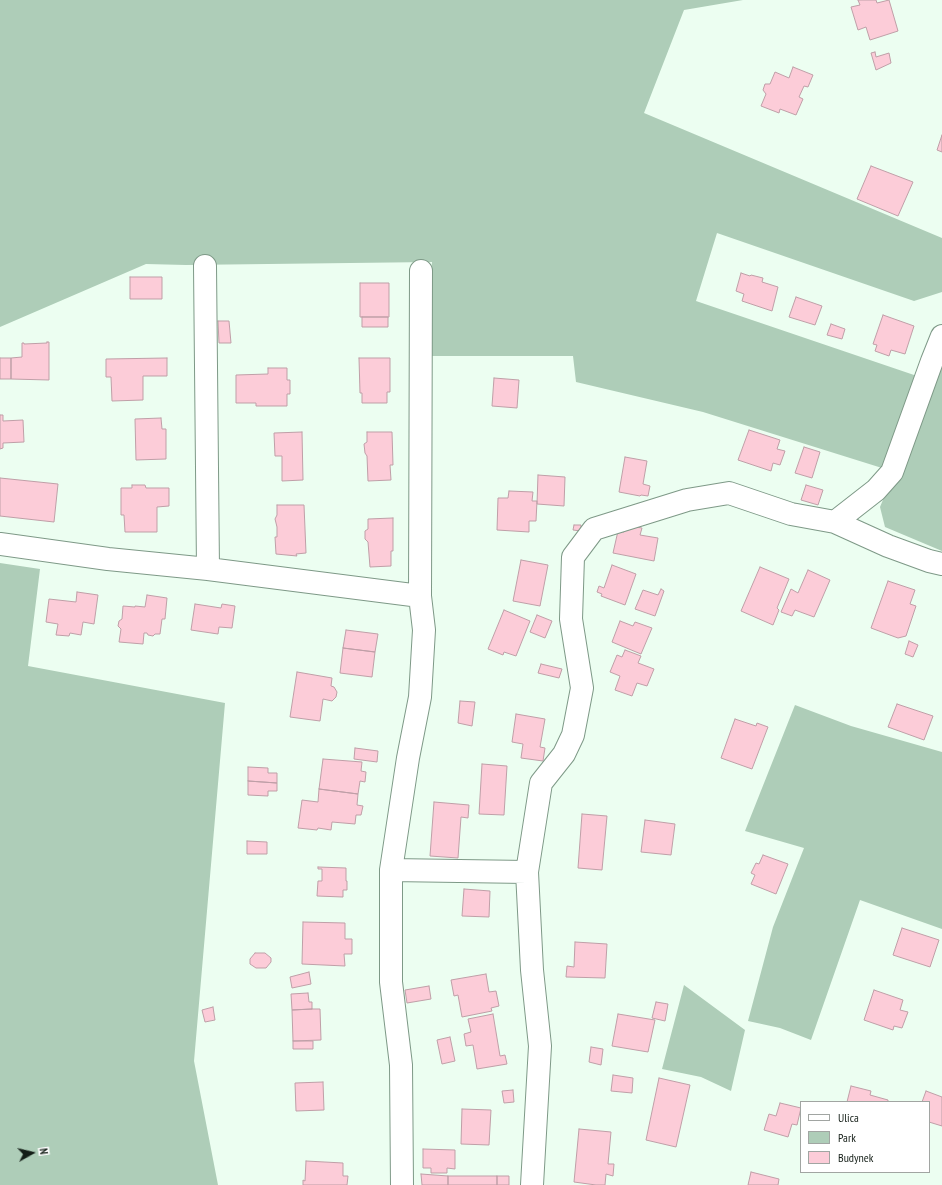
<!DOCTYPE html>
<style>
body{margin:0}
#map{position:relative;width:942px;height:1185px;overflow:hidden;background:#ecfef1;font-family:"PT Sans Narrow",sans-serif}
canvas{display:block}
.legend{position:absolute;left:800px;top:1101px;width:130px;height:72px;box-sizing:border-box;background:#fff;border:1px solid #a1a5a2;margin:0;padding:5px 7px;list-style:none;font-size:12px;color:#141e17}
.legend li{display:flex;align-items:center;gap:8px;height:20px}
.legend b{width:20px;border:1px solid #a1a5a2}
.north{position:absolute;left:12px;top:1133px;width:40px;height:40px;-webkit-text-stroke:3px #fff;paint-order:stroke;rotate:82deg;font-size:11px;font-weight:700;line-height:16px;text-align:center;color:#141e17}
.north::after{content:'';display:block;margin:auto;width:14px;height:18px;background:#141e17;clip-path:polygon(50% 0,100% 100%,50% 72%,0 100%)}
</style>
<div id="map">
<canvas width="942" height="1185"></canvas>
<ul class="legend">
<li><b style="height:5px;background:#fff"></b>Ulica</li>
<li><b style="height:11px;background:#aecdb8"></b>Park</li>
<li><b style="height:11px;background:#fcccd8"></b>Budynek</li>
</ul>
<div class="north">N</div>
</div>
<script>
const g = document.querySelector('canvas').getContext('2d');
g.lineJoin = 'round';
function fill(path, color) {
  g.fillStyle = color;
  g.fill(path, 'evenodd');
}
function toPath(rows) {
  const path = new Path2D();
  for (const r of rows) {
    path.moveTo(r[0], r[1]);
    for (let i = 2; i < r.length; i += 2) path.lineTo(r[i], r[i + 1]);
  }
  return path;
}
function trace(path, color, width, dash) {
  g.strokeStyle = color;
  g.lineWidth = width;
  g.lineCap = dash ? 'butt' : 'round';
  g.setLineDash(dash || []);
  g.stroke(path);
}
fill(toPath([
 [0,0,743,0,684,10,644,113,942,238,942,292,914,301,717,233,696,301,917,376,882,468,703,412,576,382,573,356,427,356,432,262,186,265,146,264,0,327],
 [942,357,942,551,885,527,880,507],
 [0,563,40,569,28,666,225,703,194,1061,218,1185,0,1185],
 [795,705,851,726,942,752,942,929,860,900,811,1040,780,1028,748,1021,773,927,804,848,745,831],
 [684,985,745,1030,731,1091,701,1077,662,1069]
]), '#aecdb8');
const building = toPath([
 [858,0,876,0,877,3,889,0,898,31,870,40,866,27,858,30,851,7,860,5,858,0],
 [875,52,876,57,889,53,891,63,876,70,871,53,875,52],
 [793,67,813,75,808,87,804,86,799,97,803,99,796,115,780,109,779,113,761,106,766,94,763,90,765,84,770,84,775,72,789,78,793,67],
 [942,135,942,152,937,150,942,135],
 [871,166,913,182,898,216,857,199,871,166],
 [741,273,750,276,751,275,763,278,762,282,778,287,772,311,742,301,744,294,736,291,741,273],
 [130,277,162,277,162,299,130,299,130,277],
 [360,283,389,283,389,317,360,317,360,283],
 [796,297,822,306,815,325,789,317,796,297],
 [883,315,914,326,905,354,891,350,889,356,875,351,877,345,873,344,883,315],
 [362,317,388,317,388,327,362,327,362,317],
 [218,321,229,321,231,343,219,343,218,321],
 [831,324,845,329,842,339,827,335,831,324],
 [47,342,49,342,49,380,11,379,11,358,22,357,22,343,24,343,24,344,47,343,47,342],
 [0,358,11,358,11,379,0,379,0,358],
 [167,358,167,376,143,376,143,400,112,401,111,377,106,377,106,359,167,358],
 [359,358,390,358,390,392,387,392,387,403,362,403,362,393,360,393,359,358],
 [268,368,287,368,287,380,290,380,290,394,287,394,287,406,256,406,256,403,236,403,236,375,268,374,268,368],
 [494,378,519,380,517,408,492,406,494,378],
 [0,415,3,415,3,421,23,420,24,442,3,443,3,448,0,449,0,415],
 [161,418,162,429,166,429,166,459,136,460,135,419,161,418],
 [749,430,780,440,777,449,785,451,780,465,773,463,771,471,738,460,749,430],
 [302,432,303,480,282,481,282,456,275,456,274,433,302,432],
 [367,432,392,432,393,465,390,465,391,480,368,481,367,456,365,453,364,444,367,442,367,432],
 [804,447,820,452,812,478,795,473,804,447],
 [625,457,647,461,643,484,650,486,648,496,641,495,640,496,619,492,625,457],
 [538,475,565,477,564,506,537,504,538,475],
 [0,478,58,484,54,522,0,516,0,478],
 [132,485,145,485,146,488,169,488,169,506,157,507,157,532,125,532,124,515,121,515,121,488,132,488,132,485],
 [806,485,823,490,818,505,801,500,806,485],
 [509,491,533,492,532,501,537,501,536,521,529,521,529,532,497,530,498,498,508,498,509,491],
 [277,505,304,505,306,553,296,554,297,556,276,554,275,537,277,537,277,527,275,519,277,515,277,505],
 [393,518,393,551,391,551,391,566,370,567,368,542,365,539,365,531,368,529,368,519,393,518],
 [574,525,581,525,581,531,573,530,574,525],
 [625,525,642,528,640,535,658,538,654,561,613,553,618,531,624,532,625,525],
 [521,560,548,565,540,606,513,601,521,560],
 [612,565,636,574,625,605,601,596,602,594,597,592,599,586,604,588,612,565],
 [760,567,789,579,777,608,779,610,773,625,741,611,760,567],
 [808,570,830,580,814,617,795,610,792,616,781,612,791,589,798,593,808,570],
 [888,581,915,590,910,604,916,606,906,636,898,638,871,628,888,581],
 [661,589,664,591,655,616,635,609,643,590,658,595,661,589],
 [77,592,98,595,94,624,83,622,81,635,70,633,69,636,56,635,58,624,46,622,49,599,76,602,77,592],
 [147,595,167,598,165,619,162,619,160,634,155,634,153,636,148,635,147,633,144,633,143,644,119,642,121,629,118,626,119,621,122,619,123,606,135,607,135,606,145,607,147,595],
 [195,604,221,608,222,604,235,606,232,628,219,627,218,634,191,630,195,604],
 [504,610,530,621,516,656,504,652,503,655,488,649,504,610],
 [537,615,552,621,545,638,530,632,537,615],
 [620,621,633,626,635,622,652,628,641,654,612,642,620,621],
 [346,630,378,634,375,652,343,648,346,630],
 [909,641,918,645,913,657,905,654,909,641],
 [343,648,375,652,372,677,340,673,343,648],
 [625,650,641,656,638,663,654,669,647,686,637,683,632,696,615,690,620,676,610,672,617,655,622,657,625,650],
 [541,664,562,669,559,678,538,673,541,664],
 [297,672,332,678,331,686,334,687,337,692,336,697,332,701,323,699,320,721,290,717,297,672],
 [460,701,475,702,472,726,458,723,460,701],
 [897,704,933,716,924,740,888,727,897,704],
 [516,714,545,719,540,747,545,748,543,761,521,758,523,744,512,742,516,714],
 [735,719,756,726,757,723,768,727,752,769,721,758,735,719],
 [355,748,378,751,377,762,354,759,355,748],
 [323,759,362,762,361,771,366,772,365,782,360,781,358,794,319,789,323,759],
 [482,764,507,766,504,815,479,814,482,764],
 [248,767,268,768,268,773,277,773,277,783,248,781,248,767],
 [248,781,277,783,277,791,268,791,268,796,248,795,248,781],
 [319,789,358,794,357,805,363,806,361,815,356,815,355,824,332,822,331,830,318,828,317,830,298,828,302,800,318,802,319,789],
 [434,802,469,805,468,818,461,817,458,858,430,856,434,802],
 [582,814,607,816,602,870,578,868,582,814],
 [645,820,675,824,671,855,641,852,645,820],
 [247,841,267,842,267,854,247,854,247,841],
 [763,855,788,864,776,894,751,884,755,875,751,873,756,863,759,864,763,855],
 [318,867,346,868,346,881,347,881,347,890,343,890,343,897,317,896,318,881,322,881,322,869,318,869,318,867],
 [464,889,490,891,489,917,462,916,464,889],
 [303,922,345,923,345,939,352,939,352,954,344,954,345,966,302,964,303,922],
 [902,928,939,940,930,967,893,955,902,928],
 [575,942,607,944,605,978,566,977,567,966,574,967,575,942],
 [255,953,265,953,271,958,271,962,266,968,256,968,250,964,250,959,255,953],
 [309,972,311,984,292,988,290,977,309,972],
 [486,974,489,992,496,991,499,1006,491,1008,492,1011,462,1017,458,995,454,996,451,980,486,974],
 [429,986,431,999,407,1003,405,990,429,986],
 [874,990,903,1000,900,1010,908,1012,902,1028,894,1026,893,1030,864,1020,874,990],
 [308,993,309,1002,312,1002,312,1009,292,1010,291,994,308,993],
 [656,1002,668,1004,665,1021,652,1018,656,1002],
 [213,1007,215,1020,205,1022,202,1010,213,1007],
 [312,1009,320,1009,321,1040,293,1041,292,1010,312,1009],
 [493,1014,500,1056,505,1055,507,1064,477,1069,473,1045,466,1046,464,1034,471,1032,468,1019,493,1014],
 [618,1014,655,1020,648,1052,612,1046,618,1014],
 [450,1037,455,1061,442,1064,437,1040,450,1037],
 [293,1041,313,1041,313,1049,293,1049,293,1041],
 [591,1047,603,1049,601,1065,589,1062,591,1047],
 [613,1075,633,1078,632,1093,611,1091,613,1075],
 [659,1078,690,1085,676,1147,646,1140,659,1078],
 [323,1082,324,1110,296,1111,295,1083,323,1082],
 [851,1086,871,1091,870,1095,888,1100,888,1102,847,1102,851,1086],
 [513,1090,514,1102,504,1103,502,1091,513,1090],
 [926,1091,942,1097,942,1126,929,1122,929,1102,922,1102,926,1091],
 [780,1103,801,1108,797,1125,792,1124,788,1137,764,1130,769,1114,776,1116,780,1103],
 [462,1109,491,1110,489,1145,461,1144,462,1109],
 [579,1129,611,1132,608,1164,614,1164,613,1176,606,1174,605,1185,596,1185,574,1182,579,1129],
 [423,1149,455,1150,455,1169,447,1168,447,1173,431,1173,431,1168,423,1168,423,1149],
 [306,1161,343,1163,343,1176,348,1176,347,1185,303,1185,303,1180,305,1181,306,1161],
 [751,1172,779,1179,778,1185,748,1185,751,1172],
 [421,1174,448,1176,448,1185,422,1185,421,1174],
 [448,1176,497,1176,497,1185,448,1185,448,1176],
 [497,1176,509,1176,509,1185,497,1185,497,1176]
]);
fill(building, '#fcccd8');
trace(building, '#bf9fa7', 1);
const minor = toPath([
 [205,266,208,569],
 [835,522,888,546,929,561,942,564],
 [0,544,108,559,208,569,420,596],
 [391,870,527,872],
 [402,1185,401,1065,391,982,391,870,408,758,420,697,424,630,420,596,421,271],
 [532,1185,540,1046,532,970,527,872,541,783,564,754,573,735,582,688,571,619,573,557,594,529,687,500,729,493,791,514,835,522,876,490,892,472,932,361,942,336]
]);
trace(minor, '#7e9987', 24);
trace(minor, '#fff', 22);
</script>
